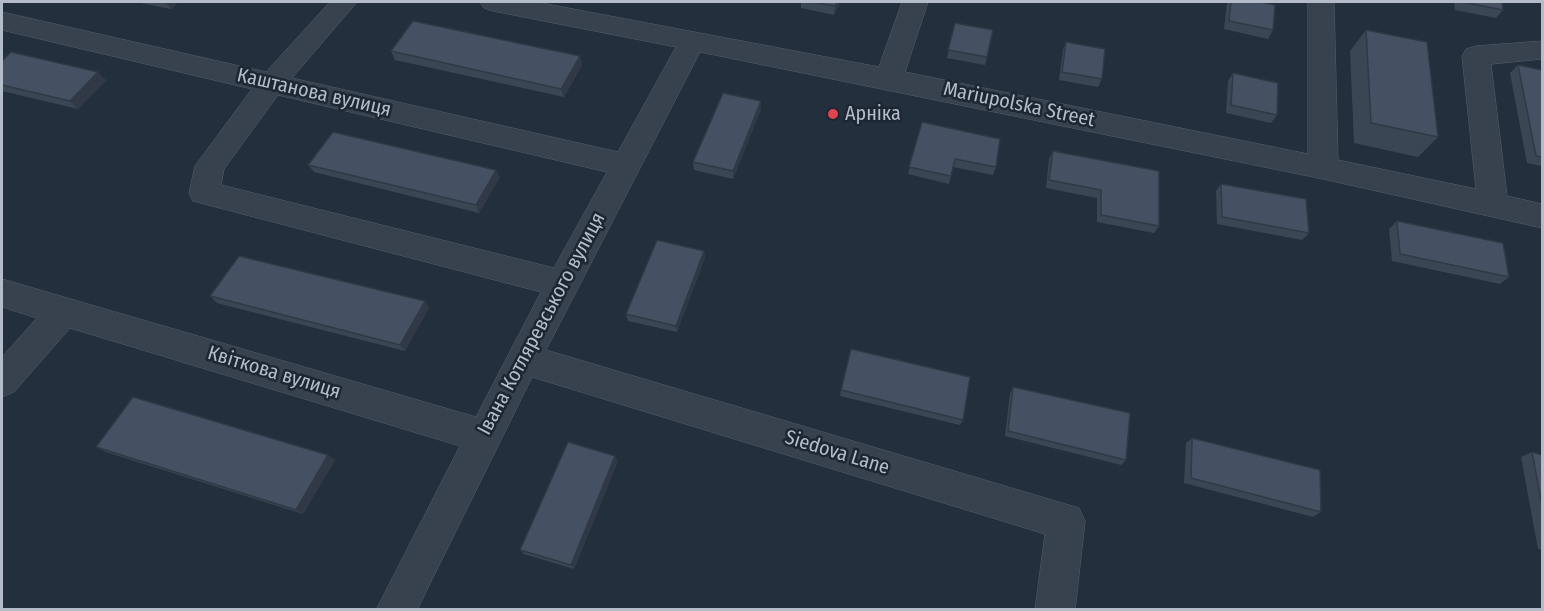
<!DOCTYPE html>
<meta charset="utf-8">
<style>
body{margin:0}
#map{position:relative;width:1544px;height:611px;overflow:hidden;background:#242f3e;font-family:"Fira Sans Condensed",sans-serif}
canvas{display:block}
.frame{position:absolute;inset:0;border:3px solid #b4bcc9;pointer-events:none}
</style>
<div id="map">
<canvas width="1544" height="611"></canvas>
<div class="frame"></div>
</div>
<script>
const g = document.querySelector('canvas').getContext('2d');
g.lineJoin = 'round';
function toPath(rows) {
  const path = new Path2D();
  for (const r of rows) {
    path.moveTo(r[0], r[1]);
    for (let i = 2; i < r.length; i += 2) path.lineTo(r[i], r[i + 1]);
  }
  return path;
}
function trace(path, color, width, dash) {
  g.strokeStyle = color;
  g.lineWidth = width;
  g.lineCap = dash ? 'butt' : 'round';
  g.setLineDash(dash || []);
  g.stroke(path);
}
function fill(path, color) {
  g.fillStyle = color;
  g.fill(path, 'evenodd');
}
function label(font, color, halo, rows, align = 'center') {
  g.font = font + ' "Fira Sans Condensed",sans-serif';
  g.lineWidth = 5;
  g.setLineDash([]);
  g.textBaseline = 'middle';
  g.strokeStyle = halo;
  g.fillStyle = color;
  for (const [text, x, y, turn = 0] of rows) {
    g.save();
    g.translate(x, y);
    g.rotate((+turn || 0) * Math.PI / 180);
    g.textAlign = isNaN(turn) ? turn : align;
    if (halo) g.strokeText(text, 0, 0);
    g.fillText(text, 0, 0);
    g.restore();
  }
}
const minor = toPath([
 [330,2,357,2,292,78,618,152,676,47,493,11,484,8,480,2,536,2,879,67,902,2,928,2,905,72,1308,154,1308,2,1334,2,1338,160,1476,189,1462,56,1466,49,1476,46,1542,41,1542,59,1491,64,1507,196,1542,204,1542,228,1323,179,700,52,546,350,1079,508,1085,521,1075,610,1035,610,1045,534,532,377,417,610,376,610,460,446,70,328,14,392,2,397,2,357,37,318,2,307,2,279,476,417,541,292,193,201,189,193,195,166,252,89,2,30,2,12,266,72,330,2],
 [278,95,607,172,554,268,221,185,224,169,278,95]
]);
trace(minor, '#565f6c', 1);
fill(minor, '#38414e');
fill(toPath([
 [135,2,178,2,171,9],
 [801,2,840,2,834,15,801,8],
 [1228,2,1261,2,1273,30,1268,39,1224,29,1227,4],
 [1454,2,1502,2,1503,10,1496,18,1455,10],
 [955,23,987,57,985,65,947,58],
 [1366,30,1438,137,1418,157,1354,143,1350,51],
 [1066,42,1102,79,1098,87,1059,80,1063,50],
 [391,51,582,65,564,97,395,60],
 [2,61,106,80,78,109,2,91],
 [1518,65,1542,70,1542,166,1527,163,1510,73],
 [1233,73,1277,115,1271,123,1226,113,1228,81],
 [761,101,761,109,733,179,694,170,693,162],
 [922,122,996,167,993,175,953,167,949,184,908,174],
 [1053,151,1159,226,1154,233,1097,222,1097,198,1046,188,1049,159],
 [308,165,500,177,479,213,314,172],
 [1221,184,1309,233,1302,240,1217,224,1216,191],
 [1397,221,1509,277,1500,284,1392,261,1389,229],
 [704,251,705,258,677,332,628,321,626,314],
 [210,296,425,301,429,308,405,351,217,303],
 [1013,387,1126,460,1121,465,1005,436,1010,393],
 [841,390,963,420,960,425,840,396],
 [1192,438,1321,512,1313,517,1184,483,1186,443],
 [96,447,328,455,335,460,303,514,106,452],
 [1532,452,1542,455,1542,550,1538,549,1521,457],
 [618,461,574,569,524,554,520,550]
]), '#3b4654');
fill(toPath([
 [165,2,178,2,171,9],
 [837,2,840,2,834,15,835,6],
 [580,56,582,65,564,97,561,89],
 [98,72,106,80,78,109,70,101],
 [761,101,761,109,733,179,733,171],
 [496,170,500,177,479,213,476,205],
 [704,251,705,258,677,332,676,326],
 [425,301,429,308,405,351,400,345],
 [328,455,335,460,303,514,296,510],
 [615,456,618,461,574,569,571,565]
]), '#303945');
const building = toPath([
 [811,2,837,2,835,6,811,2],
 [1231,2,1261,2,1275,5,1273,30,1229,21,1231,2],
 [1463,2,1502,2,1503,10,1463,2],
 [413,21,580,56,561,89,391,51,413,21],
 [955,23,993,30,987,57,948,50,955,23],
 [1366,30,1427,42,1438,137,1371,123,1366,30],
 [1066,42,1105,49,1102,79,1062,72,1066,42],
 [11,52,98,72,70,101,2,85,2,61,11,52],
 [1518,65,1542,70,1542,157,1536,156,1518,65],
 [1233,73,1278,83,1277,115,1231,105,1233,73],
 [723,93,761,101,733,171,693,162,723,93],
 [922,122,1000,139,996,167,955,159,951,176,909,167,922,122],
 [333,132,496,170,476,205,308,165,333,132],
 [1053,151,1159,171,1159,226,1101,215,1101,190,1049,180,1053,151],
 [1221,184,1306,199,1309,233,1222,217,1221,184],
 [1397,221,1503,243,1509,277,1400,254,1397,221],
 [657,240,704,251,676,326,626,314,657,240],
 [239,256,425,301,400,345,210,296,239,256],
 [851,349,970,377,963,420,841,390,851,349],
 [1013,387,1130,413,1126,460,1008,431,1013,387],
 [133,397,328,455,296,510,96,447,133,397],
 [1192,438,1320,470,1321,512,1191,478,1192,438],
 [568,442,615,456,571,565,520,550,568,442],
 [1532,452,1542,455,1542,505,1532,452]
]);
fill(building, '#455162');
trace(building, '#303945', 1.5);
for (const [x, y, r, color] of [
 [833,114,6,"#e0444e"]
]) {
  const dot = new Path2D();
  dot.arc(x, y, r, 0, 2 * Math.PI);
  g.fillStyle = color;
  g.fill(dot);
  trace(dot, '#1d2633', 2);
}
label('20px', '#b4bcc9', '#1d2633', [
 ["Каштанова вулиця",314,93,13],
 ["Mariupolska Street",1019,105,12],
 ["Івана Котляревського вулиця",542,324,-62],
 ["Квіткова вулиця",274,373,17],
 ["Siedova Lane",837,453,17]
]);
label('20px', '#b4bcc9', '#1d2633', [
 ["Арніка",845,114]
], 'left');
</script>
